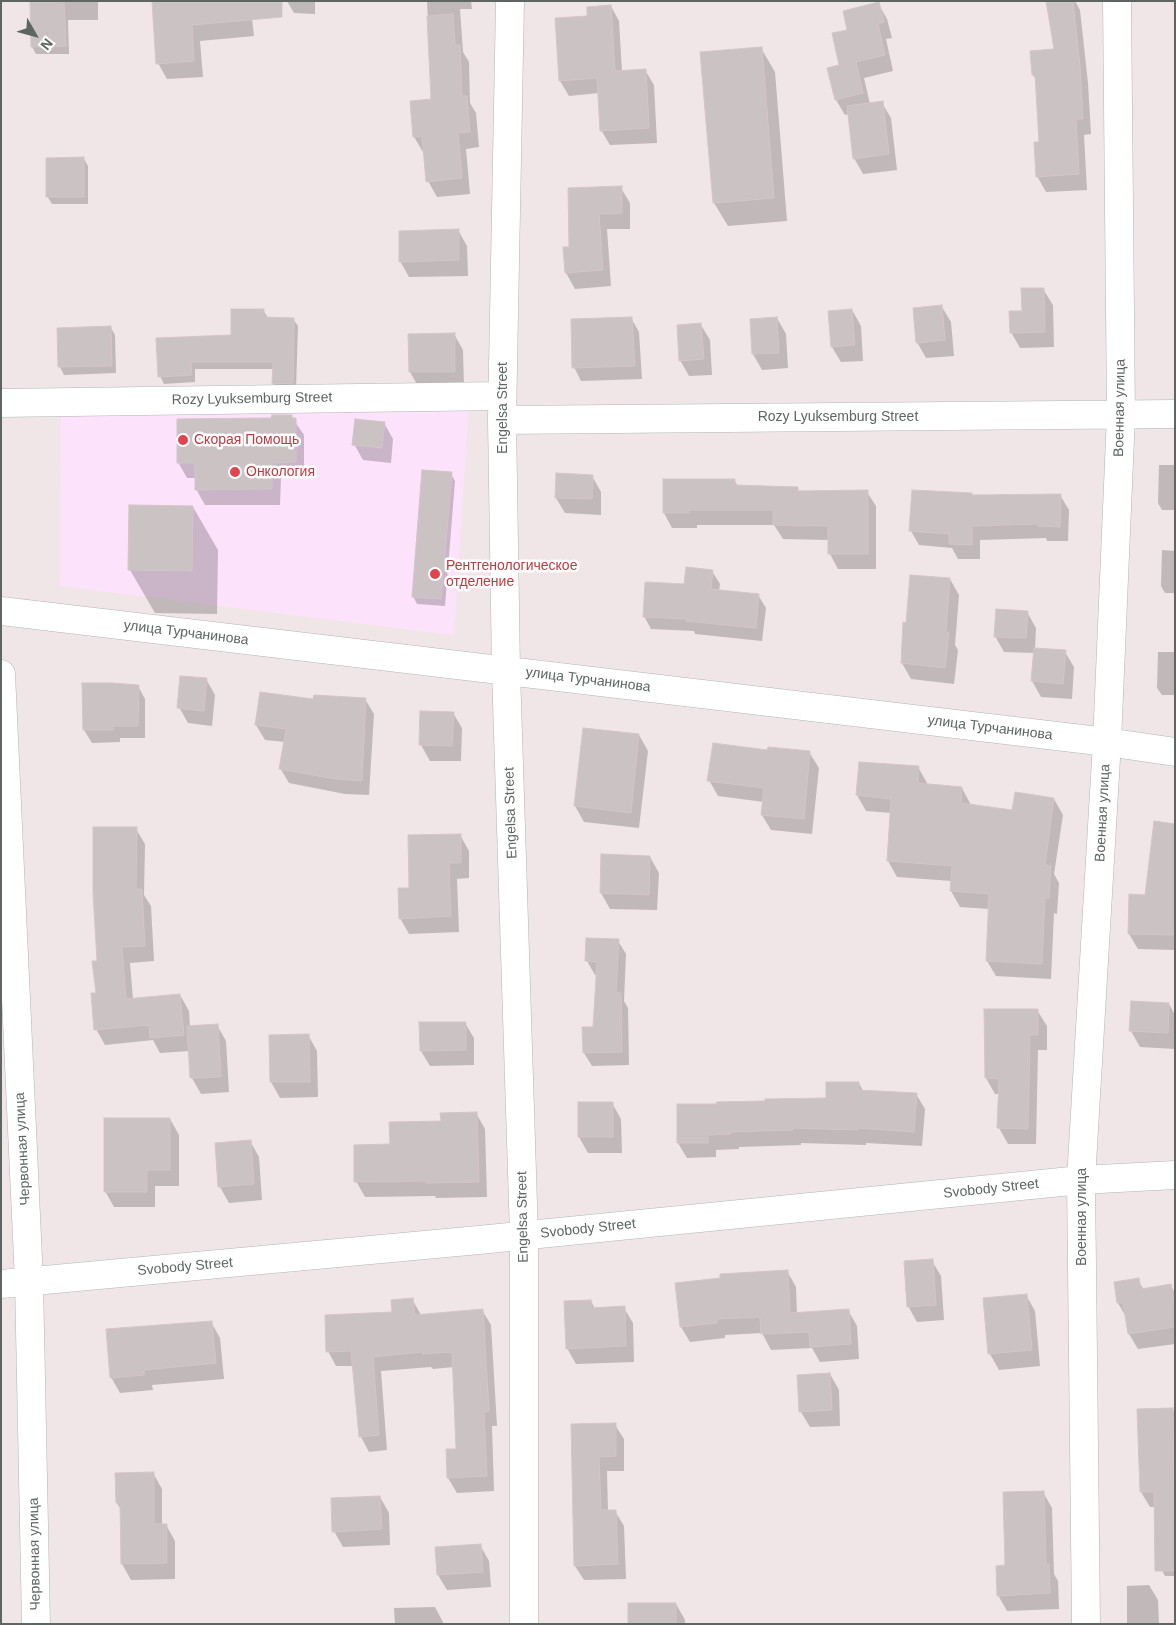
<!DOCTYPE html>
<meta charset="utf-8">
<style>
body{margin:0}
#map{position:relative;width:1176px;height:1625px;overflow:hidden;background:#f0e6e8;font-family:Arial,sans-serif}
canvas{display:block}
.frame{position:absolute;inset:0;border:2px solid #5d6662;pointer-events:none}
.north{position:absolute;left:10px;top:10px;width:50px;height:50px;-webkit-text-stroke:4px #fff;paint-order:stroke;rotate:128deg;font-size:14px;font-weight:700;line-height:20px;text-align:center;color:#5d6662}
.north::after{content:'';display:block;margin:auto;width:18px;height:22px;background:#5d6662;clip-path:polygon(50% 0,100% 100%,50% 72%,0 100%)}
</style>
<div id="map">
<canvas width="1176" height="1625"></canvas>
<div class="frame"></div>
<div class="north">N</div>
</div>
<script>
const g = document.querySelector('canvas').getContext('2d');
g.lineJoin = 'round';
function fill(path, color) {
  g.fillStyle = color;
  g.fill(path, 'evenodd');
}
function toPath(rows) {
  const path = new Path2D();
  for (const r of rows) {
    path.moveTo(r[0], r[1]);
    for (let i = 2; i < r.length; i += 2) path.lineTo(r[i], r[i + 1]);
  }
  return path;
}
function trace(path, color, width, dash) {
  g.strokeStyle = color;
  g.lineWidth = width;
  g.lineCap = dash ? 'butt' : 'round';
  g.setLineDash(dash || []);
  g.stroke(path);
}
function label(font, color, halo, rows, align = 'center') {
  g.font = font + ' Arial,sans-serif';
  g.lineWidth = 5;
  g.setLineDash([]);
  g.textBaseline = 'middle';
  g.strokeStyle = halo;
  g.fillStyle = color;
  for (const [text, x, y, turn = 0] of rows) {
    g.save();
    g.translate(x, y);
    g.rotate((+turn || 0) * Math.PI / 180);
    g.textAlign = isNaN(turn) ? turn : align;
    if (halo) g.strokeText(text, 0, 0);
    g.fillText(text, 0, 0);
    g.restore();
  }
}
fill(toPath([
 [469,402,454,635,60,586,61,416]
]), '#fce2fa');
fill(toPath([
 [31,1,98,1,98,20,68,20,69,54,36,54,32,47],
 [153,1,250,1,254,36,200,41,203,77,167,79,158,63],
 [287,1,315,1,315,14,294,13],
 [427,1,471,1,472,9,460,9,463,52,469,62,470,103,476,113,479,147,466,149,470,194,437,197,428,181,425,152,423,152,414,137,432,100],
 [1048,1,1075,1,1080,10,1088,83,1091,134,1084,135,1087,190,1046,192,1037,176,1040,143,1037,81,1033,75,1055,50],
 [878,3,887,19,892,38,886,39,893,71,864,78,870,104,882,103,891,118,897,170,863,174,854,158,849,114,845,115,836,100,840,66,848,31],
 [611,6,619,21,622,71,645,70,654,85,657,143,610,145,601,130,599,93,569,96,560,81,557,19,588,17],
 [761,48,775,72,787,221,728,226,714,203],
 [84,159,88,166,88,204,52,204,47,196],
 [621,188,630,203,630,229,607,229,611,286,575,289,566,273,564,248,570,248],
 [458,230,467,246,468,276,409,277,400,261],
 [1043,289,1053,305,1054,347,1020,348,1011,332,1024,312],
 [942,307,951,322,954,356,926,358,917,342],
 [263,310,268,318,293,319,298,326,296,390,278,391,273,383,274,369,195,369,195,382,164,384,160,376,232,336],
 [852,310,861,326,863,361,841,362,832,347],
 [631,318,639,332,642,379,581,381,574,367],
 [777,318,786,334,788,368,762,370,753,354,751,320],
 [701,325,710,340,712,375,689,376,680,360],
 [111,328,115,335,116,373,64,375,60,367,59,329],
 [454,334,463,350,464,387,419,388,410,372],
 [291,416,304,435,304,478,281,478,280,505,205,505,196,489,196,478,187,478,178,462,273,420],
 [384,423,393,439,391,463,363,460,354,444],
 [1159,465,1175,465,1175,510,1162,510,1158,503],
 [451,474,455,481,445,606,417,604,413,596],
 [592,476,601,492,601,515,565,513,556,498],
 [734,480,738,486,797,488,799,492,867,492,876,506,876,569,838,569,830,554,830,540,783,539,774,525,697,525,697,528,672,528,664,513],
 [1060,495,1069,510,1068,541,1047,541,1046,538,980,540,980,559,958,559,952,548,919,545,911,531,972,496],
 [130,506,193,507,218,550,217,614,155,613,130,570],
 [1162,550,1175,551,1175,593,1165,593,1161,586],
 [712,571,720,584,719,591,758,595,766,608,762,641,695,634,694,631,651,629,644,616,685,585],
 [950,579,959,595,955,645,958,650,954,684,911,679,902,663,907,624],
 [1027,612,1036,628,1035,649,1065,652,1074,667,1072,699,1041,697,1032,681,1035,653,1004,652,995,636],
 [1158,652,1175,652,1175,695,1162,695,1157,688],
 [206,679,215,695,212,726,188,723,179,707],
 [138,686,145,699,145,738,120,738,120,742,92,743,84,730],
 [365,699,374,714,369,795,345,794,289,783,280,768,285,742,265,740,256,725,314,701],
 [453,713,462,728,461,761,430,761,421,745],
 [639,735,648,751,639,828,584,822,575,806],
 [768,752,809,752,819,768,812,834,771,830,762,815,764,802,718,796,709,780],
 [860,763,918,767,927,783,927,785,962,788,971,805,1013,811,1054,799,1063,815,1054,874,1059,883,1057,914,1054,913,1051,979,996,976,987,961,990,909,960,907,951,891,952,881,897,877,888,861,892,813,866,811,857,795],
 [1175,825,1175,950,1138,949,1129,934],
 [136,829,145,844,144,895,151,906,154,961,130,963,133,999,180,995,189,1011,190,1027,217,1025,226,1041,229,1092,201,1094,192,1078,190,1051,160,1053,153,1040,105,1045,96,1029,99,962],
 [460,835,469,851,469,878,457,879,459,932,409,934,400,918,410,889],
 [650,857,659,873,657,910,610,909,601,893],
 [618,941,626,954,624,1001,628,1008,629,1065,592,1066,584,1053,594,1028,597,975,595,975,587,961],
 [1169,1004,1175,1015,1175,1049,1140,1047,1131,1031],
 [985,1010,1037,1010,1047,1026,1047,1050,1038,1050,1036,1144,1008,1144,999,1128,999,1094,995,1094,986,1078],
 [465,1023,474,1038,474,1065,430,1066,421,1051],
 [308,1035,317,1051,318,1097,280,1098,271,1082,270,1036],
 [859,1083,863,1091,916,1094,925,1109,922,1146,866,1143,866,1145,801,1143,801,1145,739,1147,739,1149,716,1150,716,1157,687,1158,678,1143,718,1106,827,1099],
 [612,1103,621,1119,622,1153,588,1153,579,1137],
 [476,1113,485,1129,487,1197,436,1198,435,1196,365,1197,356,1181,391,1145,442,1122],
 [170,1119,179,1135,179,1186,155,1186,155,1207,114,1207,105,1191],
 [250,1141,259,1157,262,1200,229,1203,220,1187,216,1144],
 [932,1261,941,1276,944,1320,917,1322,908,1306],
 [787,1271,796,1287,797,1314,848,1310,857,1326,859,1359,820,1362,812,1348,771,1350,762,1333,725,1335,725,1338,690,1342,681,1327],
 [1138,1280,1144,1290,1171,1286,1175,1293,1175,1344,1138,1349,1129,1334,1126,1317,1118,1303],
 [1026,1295,1035,1311,1040,1366,999,1370,990,1354,985,1299],
 [412,1299,421,1315,482,1310,491,1325,497,1426,492,1426,494,1491,457,1493,448,1478,457,1450,454,1367,433,1369,431,1367,381,1371,387,1450,369,1452,361,1437,354,1366,336,1366,328,1351,394,1313],
 [591,1301,595,1309,624,1308,633,1323,634,1362,576,1364,567,1348],
 [211,1322,220,1338,224,1379,152,1385,153,1390,120,1393,111,1377],
 [830,1374,839,1390,840,1426,810,1427,801,1412],
 [1172,1409,1175,1413,1175,1576,1165,1576,1156,1560,1155,1507,1150,1507,1141,1492],
 [572,1425,615,1425,624,1439,624,1471,607,1471,608,1512,615,1511,624,1526,626,1579,584,1580,575,1566],
 [153,1473,162,1489,162,1525,166,1525,175,1541,175,1579,131,1580,122,1564,121,1510,117,1503],
 [1043,1492,1052,1508,1054,1574,1058,1581,1059,1609,1007,1611,998,1595,1006,1567],
 [380,1497,389,1513,390,1545,343,1547,334,1531],
 [480,1545,489,1561,491,1587,447,1590,438,1575],
 [1149,1585,1158,1600,1159,1624,1127,1624,1127,1586],
 [676,1604,685,1620,685,1624,629,1624],
 [435,1607,444,1624,395,1624,394,1608]
]), '#0003');
const building = toPath([
 [30,1,64,1,66,46,31,47,30,1],
 [152,1,282,1,282,17,192,25,194,61,156,64,152,1],
 [1046,1,1073,1,1080,66,1083,119,1076,119,1079,174,1036,177,1034,142,1039,142,1035,75,1032,75,1030,51,1054,49,1046,1],
 [879,2,884,22,878,24,885,55,856,62,863,93,835,100,827,68,839,65,832,33,847,30,843,11,879,2],
 [611,5,615,71,646,69,649,128,600,131,597,78,559,81,555,18,587,16,587,7,611,5],
 [453,14,455,45,460,45,462,96,467,96,470,132,458,133,462,178,426,182,422,136,413,137,410,101,431,99,427,16,453,14],
 [762,47,774,198,713,203,700,52,762,47],
 [883,101,889,154,853,159,847,106,883,101],
 [84,157,84,197,46,197,46,158,84,157],
 [622,186,622,213,599,214,603,270,565,273,563,247,569,247,568,188,622,186],
 [459,229,459,260,399,262,399,231,459,229],
 [1021,288,1044,288,1045,332,1010,333,1009,311,1022,311,1021,288],
 [942,305,945,340,916,343,913,308,942,305],
 [231,309,264,309,264,317,294,318,293,383,272,384,273,362,191,362,192,375,158,377,156,338,231,335,231,309],
 [852,309,855,345,831,347,828,311,852,309],
 [632,317,635,366,572,368,571,319,632,317],
 [777,317,779,353,752,354,750,319,777,317],
 [701,323,704,359,679,361,677,325,701,323],
 [111,326,112,366,58,367,57,328,111,326],
 [455,333,455,372,409,372,408,334,455,333],
 [272,415,292,415,292,418,296,418,296,462,272,463,272,489,195,490,195,463,177,463,177,419,271,418,272,415],
 [355,419,385,422,382,448,352,445,355,419],
 [422,470,452,472,441,599,412,597,422,470],
 [556,473,593,475,592,499,555,498,556,473],
 [663,479,735,479,735,485,798,487,798,491,868,490,868,554,828,554,828,526,773,525,773,510,689,510,689,513,663,513,663,479],
 [912,490,972,493,972,495,1061,494,1060,527,1038,526,1038,524,972,526,972,545,949,544,949,534,909,531,912,490],
 [129,505,193,506,192,571,128,570,129,505],
 [686,567,713,570,711,589,759,594,756,628,686,621,687,619,643,617,645,582,684,584,686,567],
 [910,575,950,578,946,632,949,633,945,668,901,663,903,622,906,623,910,575],
 [996,609,1028,611,1026,638,994,637,996,609],
 [1034,648,1066,650,1063,684,1031,681,1034,648],
 [180,676,207,678,204,711,177,708,180,676],
 [82,683,112,683,139,685,138,726,113,726,113,730,83,730,82,683],
 [260,692,313,699,314,695,366,698,362,781,336,779,279,769,286,729,255,725,260,692],
 [420,711,454,712,452,746,419,745,420,711],
 [583,728,639,734,631,813,574,806,583,728],
 [713,743,767,750,768,747,810,751,804,819,761,815,764,788,707,781,713,743],
 [859,762,919,766,918,783,962,787,961,803,1012,810,1015,792,1054,798,1045,865,1051,866,1049,898,1045,898,1042,964,986,961,989,894,950,891,952,866,887,861,891,799,856,795,859,762],
 [1154,821,1175,824,1175,935,1128,934,1129,894,1145,895,1154,821],
 [93,827,137,827,136,889,142,889,145,946,122,947,126,999,180,994,184,1035,150,1038,149,1025,94,1030,91,993,96,993,92,961,97,961,93,893,93,827],
 [461,834,461,863,449,863,451,916,399,919,398,888,409,888,408,835,461,834],
 [601,854,650,856,649,895,600,893,601,854],
 [586,938,619,939,616,993,621,993,622,1052,583,1053,582,1027,593,1027,597,962,585,961,586,938],
 [1131,1001,1169,1003,1168,1033,1129,1031,1131,1001],
 [984,1009,1038,1009,1038,1035,1030,1035,1028,1129,997,1128,999,1079,985,1078,984,1009],
 [419,1022,466,1022,466,1050,420,1051,419,1022],
 [218,1024,221,1077,190,1078,187,1026,218,1024],
 [309,1034,310,1082,270,1082,269,1035,309,1034],
 [826,1082,859,1082,859,1090,917,1093,914,1132,858,1128,858,1130,793,1128,793,1130,731,1132,731,1134,708,1135,708,1143,677,1143,677,1104,717,1104,716,1102,765,1101,765,1099,826,1098,826,1082],
 [578,1102,613,1102,613,1137,578,1137,578,1102],
 [477,1112,479,1182,426,1183,426,1181,354,1182,354,1145,390,1144,389,1122,441,1121,440,1113,477,1112],
 [104,1118,170,1118,170,1170,147,1170,147,1192,104,1192,104,1118],
 [251,1140,254,1184,218,1187,215,1143,251,1140],
 [933,1259,936,1305,907,1307,904,1261,933,1259],
 [788,1270,790,1313,849,1309,851,1344,810,1347,809,1332,761,1334,760,1317,717,1319,717,1323,680,1327,675,1283,720,1278,720,1274,788,1270],
 [1139,1278,1141,1289,1171,1284,1175,1308,1175,1327,1128,1334,1123,1303,1117,1303,1114,1282,1139,1278],
 [1027,1294,1032,1350,988,1354,983,1298,1027,1294],
 [413,1298,415,1315,483,1309,489,1411,484,1412,487,1476,447,1478,446,1449,456,1449,452,1352,423,1354,422,1352,373,1357,379,1435,359,1437,351,1351,326,1352,325,1315,392,1312,391,1300,413,1298],
 [591,1300,591,1308,625,1306,626,1346,566,1349,564,1301,591,1300],
 [212,1321,216,1363,144,1370,144,1375,110,1378,106,1329,212,1321],
 [830,1373,832,1410,799,1412,797,1375,830,1373],
 [1173,1408,1175,1571,1155,1571,1154,1492,1140,1492,1137,1409,1173,1408],
 [616,1423,616,1456,599,1457,601,1510,616,1510,618,1564,574,1566,571,1424,616,1423],
 [154,1472,154,1524,167,1524,167,1563,121,1564,120,1503,116,1503,115,1473,154,1472],
 [1044,1491,1046,1564,1049,1564,1050,1593,997,1596,996,1566,1005,1565,1003,1492,1044,1491],
 [380,1496,382,1529,332,1532,331,1498,380,1496],
 [481,1544,483,1572,437,1575,435,1547,481,1544],
 [628,1603,676,1603,676,1624,628,1624,628,1603]
]);
fill(building, '#cbc2c4');
trace(building, '#d5c4c9', 1);
const minor = toPath([
 [510,1,502,420,506,671,524,1235,524,1624],
 [1,403,502,396],
 [502,420,1175,414],
 [1,611,1107,742,1175,752],
 [1,674,29,1281,36,1624],
 [1,1284,479,1240,1081,1180,1175,1175],
 [1086,1624,1081,1180,1107,742,1121,415,1117,1]
]);
trace(minor, '#aeb6b3', 29);
trace(minor, '#fff', 28);
for (const [x, y, r, color] of [
 [183,440,6,"#e0444e"],
 [235,472,6,"#e0444e"],
 [435,574,6,"#e0444e"]
]) {
  const dot = new Path2D();
  dot.arc(x, y, r, 0, 2 * Math.PI);
  g.fillStyle = color;
  g.fill(dot);
  trace(dot, '#fff', 2);
}
label('14px', '#5d6662', '#fff', [
 ["Rozy Lyuksemburg Street",252,399,-1],
 ["Engelsa Street",503,408,-90],
 ["Военная улица",1120,408,-89],
 ["Rozy Lyuksemburg Street",838,417],
 ["улица Турчанинова",186,633,7],
 ["улица Турчанинова",588,680,7],
 ["улица Турчанинова",990,728,7],
 ["Engelsa Street",511,813,-92],
 ["Военная улица",1103,813,-87],
 ["Червонная улица",23,1149,-93],
 ["Svobody Street",991,1189,-6],
 ["Engelsa Street",523,1217,-91],
 ["Военная улица",1082,1217,-90],
 ["Svobody Street",588,1229,-6],
 ["Svobody Street",185,1267,-5],
 ["Червонная улица",35,1554,-91]
]);
label('14px', '#be3a42', '#fff', [
 ["Скорая Помощь",194,440],
 ["Онкология",246,472],
 ["Рентгенологическое",446,566],
 ["отделение",446,582]
], 'left');
</script>
